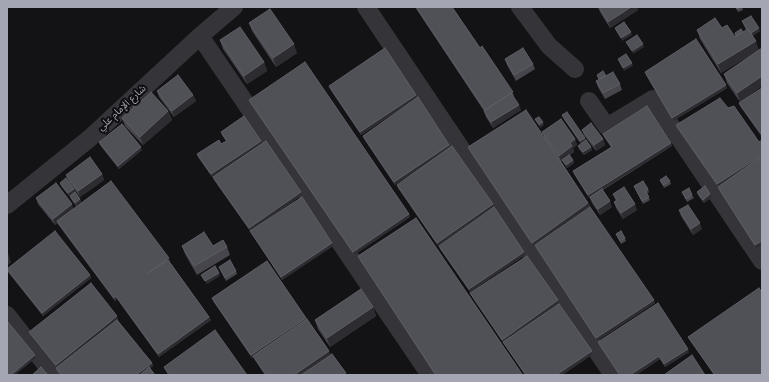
<!DOCTYPE html>
<meta charset="utf-8">
<style>
body{margin:0}
#map{position:relative;width:769px;height:382px;overflow:hidden;background:#131214;font-family:Helvetica,sans-serif}
canvas{display:block}
.frame{position:absolute;inset:0;border:8px solid #a5a6b4;pointer-events:none}
</style>
<div id="map">
<canvas width="769" height="382"></canvas>
<div class="frame"></div>
</div>
<script>
const g = document.querySelector('canvas').getContext('2d');
g.lineJoin = 'round';
function toPath(rows) {
  const path = new Path2D();
  for (const r of rows) {
    path.moveTo(r[0], r[1]);
    for (let i = 2; i < r.length; i += 2) path.lineTo(r[i], r[i + 1]);
  }
  return path;
}
function trace(path, color, width, dash) {
  g.strokeStyle = color;
  g.lineWidth = width;
  g.lineCap = dash ? 'butt' : 'round';
  g.setLineDash(dash || []);
  g.stroke(path);
}
function fill(path, color) {
  g.fillStyle = color;
  g.fill(path, 'evenodd');
}
function label(font, color, halo, rows, align = 'center') {
  g.font = font + ' Helvetica,"Noto Sans Arabic",sans-serif';
  g.lineWidth = 4;
  g.setLineDash([]);
  g.textBaseline = 'middle';
  g.strokeStyle = halo;
  g.fillStyle = color;
  for (const [text, x, y, turn = 0] of rows) {
    g.save();
    g.translate(x, y);
    g.rotate((+turn || 0) * Math.PI / 180);
    g.textAlign = isNaN(turn) ? turn : align;
    if (halo) g.strokeText(text, 0, 0);
    g.fillText(text, 0, 0);
    g.restore();
  }
}
trace(toPath([
 [366,7,613,375],
 [520,7,549,46,575,69],
 [200,36,430,375],
 [589,101,607,127,653,99,762,261],
 [7,205,90,138,200,36,234,7],
 [7,315,54,375]
]), '#343439', 18);
fill(toPath([
 [415,7,452,7,480,48,514,95,513,96,521,110,493,128,486,117,484,111],
 [598,7,637,8,638,10,610,28,600,12],
 [735,7,742,7,743,10,738,12],
 [742,21,760,31,752,36,759,50,721,73,700,39,697,30,722,28,735,37,736,36,735,33,743,32,746,30],
 [249,23,297,53,276,67,252,31],
 [220,40,264,62,267,71,247,84,223,49],
 [762,48,762,86,740,102,727,83,724,74],
 [505,59,533,64,535,69,516,81,507,65],
 [645,72,727,88,673,121,646,75],
 [597,75,606,76,620,84,622,90,605,99,598,87,596,81,599,80],
 [329,86,416,95,417,98,361,135,330,89],
 [762,88,762,137,740,106,739,103],
 [157,91,193,95,196,101,174,117,159,97],
 [249,100,409,214,410,217,354,255,250,103],
 [139,103,168,111,172,120,143,145,125,126,122,118,133,108,133,106],
 [728,108,756,248,719,190,718,187,677,128,676,125],
 [562,115,586,140,591,147,592,150,584,155,579,149,578,146,581,144,563,118],
 [582,130,603,139,605,145,596,151,584,135],
 [221,132,262,143,302,195,252,230,333,246,282,280,252,234,250,231,214,180,213,177,231,164,212,177,198,157,197,154,221,144,226,141,222,135],
 [542,132,575,139,577,145,573,148,574,152,570,155,573,160,574,163,567,168,562,160,561,161,590,206,533,246,469,150,468,147,544,136],
 [603,134,671,143,672,146,603,190,612,207,600,215,592,203,590,198,589,198,574,174,573,171,611,147,604,137],
 [363,136,450,148,494,207,438,246,398,188,397,185,430,162,395,185,364,139],
 [99,142,142,150,119,169,100,145],
 [102,174,104,180,80,197,68,180,66,175],
 [660,180,670,181,671,184,664,188],
 [60,183,75,192,80,199,81,202,76,206,71,199,70,196,74,193,69,196,61,186],
 [634,186,648,189,649,192,647,194,650,200,643,204],
 [682,192,692,195,694,198,687,202],
 [697,192,712,197,704,203,698,195],
 [613,194,637,210,623,219,616,208,614,202,616,201],
 [36,198,74,209,170,261,169,261,209,317,211,320,159,357,117,299,115,301,57,223,55,225,38,204],
 [679,210,702,229,693,235,681,216],
 [616,234,625,238,626,241,621,244],
 [535,245,655,303,597,341,536,248],
 [182,246,227,247,230,255,197,275,185,254],
 [439,246,525,255,470,292,440,249],
 [358,256,522,374,522,375,435,375,359,259],
 [219,267,236,271,237,274,226,281],
 [7,270,90,275,91,278,43,316,8,272],
 [470,293,559,303,539,318,593,354,562,375,525,375,472,296],
 [212,298,306,318,330,354,300,375,265,375,253,357,252,358,213,301],
 [373,307,376,316,330,347,318,329,315,320],
 [118,319,117,320,152,363,153,366,150,368,155,375,60,375,57,372,56,368,57,368,31,335,29,332],
 [688,337,762,375,714,375,690,340],
 [598,342,689,352,665,367,660,359,636,375,619,375,599,345]
]), '#46464c');
fill(toPath([
 [631,7,639,7,637,8,638,10,610,28,608,22],
 [759,28,760,31,751,37,750,34],
 [631,32,632,35,622,41,621,38],
 [756,41,759,50,721,73,718,64],
 [294,44,297,53,276,67,273,58],
 [643,44,644,47,633,54,632,51],
 [264,62,267,71,247,84,244,76],
 [632,63,633,66,624,71,623,68],
 [762,76,762,86,740,102,737,93],
 [726,85,727,88,673,121,672,118],
 [193,95,196,101,174,117,172,111],
 [416,95,417,98,361,135,360,132],
 [519,105,521,110,493,128,491,122],
 [168,111,172,120,143,145,140,137],
 [543,122,544,125,540,128,539,125],
 [585,138,586,141,581,144,580,141],
 [575,139,577,145,573,148,574,152,561,161,559,156,570,143],
 [603,139,605,145,596,151,594,145],
 [261,141,262,144,212,177,211,174],
 [671,143,672,146,589,198,588,195],
 [449,145,450,148,395,185,394,182],
 [141,147,142,150,119,169,118,166],
 [591,147,592,150,584,155,583,152],
 [762,155,762,158,718,187,717,184],
 [573,160,574,163,567,168,566,165],
 [102,174,104,180,80,197,78,191],
 [74,189,75,192,69,196,68,193],
 [301,192,302,195,250,231,249,228],
 [710,194,712,197,704,203,703,200],
 [80,199,81,202,76,206,75,203],
 [610,201,612,207,600,215,598,209],
 [588,203,590,206,533,246,532,243],
 [72,204,74,210,57,221,57,223,55,225,53,219],
 [493,204,494,207,438,246,437,243],
 [635,204,637,210,623,219,621,213],
 [409,214,410,217,354,255,353,252],
 [700,223,702,229,693,235,691,229],
 [762,241,762,244,756,248,755,245],
 [332,243,333,246,282,280,281,277],
 [7,250,11,262,7,266],
 [524,252,525,255,470,292,469,289],
 [169,258,170,261,149,276,148,273],
 [219,273,220,276,207,284,205,281],
 [90,275,91,278,43,316,42,313],
 [116,296,117,299,115,301,114,298],
 [558,300,559,303,503,343,502,340],
 [654,300,655,303,597,341,596,338],
 [373,307,376,316,330,347,327,338],
 [117,316,118,319,57,368,56,365],
 [209,317,211,320,159,357,158,354],
 [306,318,307,321,253,356,253,357,252,358,251,355],
 [688,349,689,352,665,367,664,364],
 [329,351,330,354,300,375,294,375],
 [592,351,593,354,562,375,556,375],
 [35,355,36,358,15,375,11,375],
 [659,356,660,359,636,375,630,375],
 [152,363,153,366,141,375,136,375]
]), '#2d2d31');
const building = toPath([
 [416,7,452,7,480,48,482,46,513,92,485,110,416,7],
 [599,7,631,7,608,22,599,7],
 [736,7,741,7,737,9,736,7],
 [270,9,294,44,273,58,249,23,270,9],
 [751,16,759,28,751,33,748,29,747,29,742,21,751,16],
 [715,18,722,28,727,25,735,37,748,29,756,41,718,64,697,30,715,18],
 [624,22,631,32,621,38,615,28,624,22],
 [240,27,264,62,244,76,220,40,240,27],
 [741,29,743,32,736,36,735,33,741,29],
 [637,35,643,44,632,51,626,42,637,35],
 [696,39,726,85,672,118,645,72,696,39],
 [385,48,416,95,360,132,329,86,385,48],
 [523,48,533,64,514,75,505,59,523,48],
 [762,48,762,76,737,93,724,74,762,48],
 [626,54,632,63,623,68,618,59,626,54],
 [305,62,409,214,353,252,249,100,305,62],
 [603,71,606,76,599,79,597,75,603,71],
 [613,72,620,84,603,93,596,81,613,72],
 [178,75,193,95,172,111,157,91,178,75],
 [762,88,762,135,739,103,762,88],
 [151,92,168,111,140,137,122,118,134,107,133,106,137,102,139,103,151,92],
 [511,93,519,105,491,122,484,111,511,93],
 [418,97,449,145,394,182,363,136,418,97],
 [720,98,728,108,734,106,759,142,762,140,762,155,717,184,676,125,720,98],
 [647,106,671,143,588,195,573,171,612,147,603,134,647,106],
 [526,110,588,203,532,243,468,147,526,110],
 [567,112,585,138,580,141,562,115,567,112],
 [244,116,261,141,211,174,197,154,219,140,221,144,227,141,221,132,244,116],
 [539,117,543,122,539,125,535,119,539,117],
 [561,119,575,139,570,143,572,146,559,156,542,132,561,119],
 [591,123,603,139,594,145,582,130,591,123],
 [122,124,141,147,118,166,99,142,122,124],
 [586,140,591,147,583,152,578,146,586,140],
 [266,141,301,192,249,228,213,177,266,141],
 [452,146,493,204,437,243,397,185,452,146],
 [569,155,573,160,566,165,562,160,569,155],
 [762,156,762,241,755,245,718,187,762,156],
 [90,157,102,174,78,191,66,175,90,157],
 [666,176,670,181,663,185,660,180,666,176],
 [66,178,74,189,68,193,60,183,66,178],
 [111,181,169,258,148,273,168,260,209,317,158,354,116,296,114,298,57,221,111,181],
 [643,181,648,189,645,191,649,197,642,201,634,186,643,181],
 [56,183,72,204,53,219,36,198,56,183],
 [705,186,710,194,703,200,697,192,705,186],
 [624,187,635,204,621,213,614,202,617,200,613,194,624,187],
 [689,188,692,195,686,199,682,192,689,188],
 [602,189,610,201,598,209,590,197,602,189],
 [75,192,80,199,75,203,70,196,75,192],
 [302,197,332,243,281,277,250,231,302,197],
 [688,205,700,223,691,229,679,210,688,205],
 [494,207,524,252,469,289,439,246,494,207],
 [590,207,654,300,596,338,535,245,590,207],
 [416,218,522,374,521,375,436,375,358,256,416,218],
 [55,231,90,275,42,313,7,269,55,231],
 [621,231,625,238,620,241,616,234,621,231],
 [204,232,213,246,223,240,227,247,194,266,182,246,204,232],
 [527,256,558,300,502,340,470,293,527,256],
 [230,260,236,271,225,278,219,267,230,260],
 [267,261,306,318,251,355,212,298,267,261],
 [215,266,219,273,205,281,201,275,215,266],
 [91,283,117,316,56,365,29,332,91,283],
 [759,288,762,293,762,374,761,375,715,375,688,337,759,288],
 [361,289,373,307,327,338,315,320,361,289],
 [658,303,688,349,664,364,659,356,630,375,620,375,598,342,658,303],
 [559,304,592,351,556,375,526,375,503,342,559,304],
 [307,319,329,351,294,375,266,375,253,356,307,319],
 [117,320,152,363,136,375,62,375,56,368,117,320],
 [7,321,35,355,11,375,7,375,7,321],
 [215,330,247,375,169,375,164,367,215,330],
 [332,354,346,373,343,375,301,375,332,354],
 [692,355,705,375,664,375,692,355],
 [41,367,48,375,32,375,41,367],
 [149,367,155,375,140,375,149,367]
]);
fill(building, '#505157');
trace(building, '#5e5e66', 1);
label('10px', '#a5a6b4', '#0e0d0f', [
 ["شارع الإمام علي",122,108,-43]
]);
</script>
